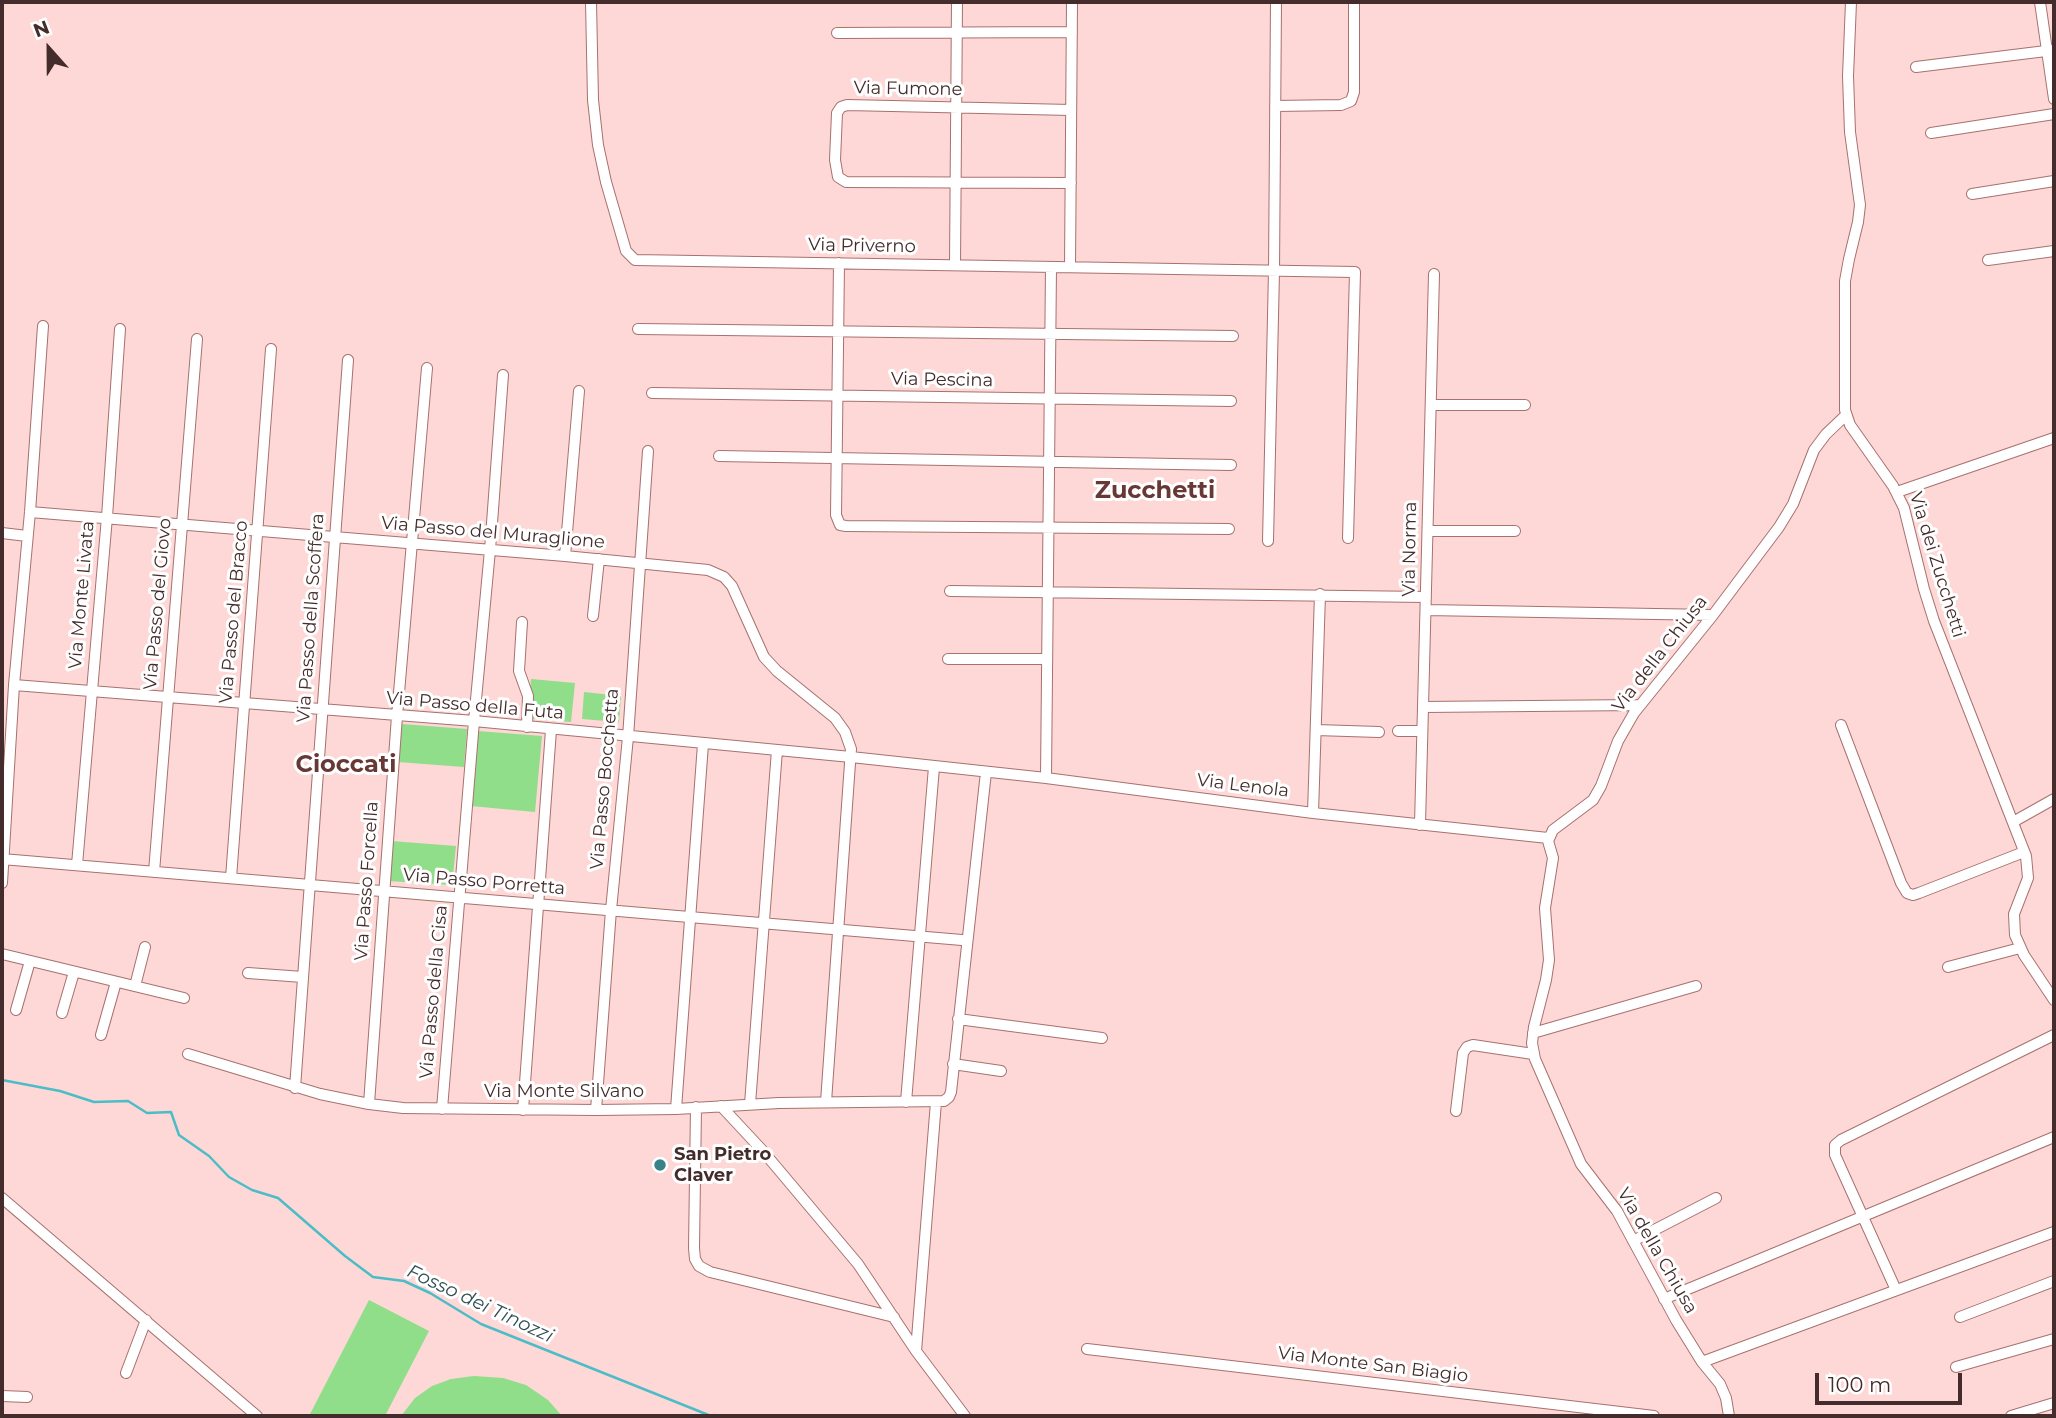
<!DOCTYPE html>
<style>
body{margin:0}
#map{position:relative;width:2056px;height:1418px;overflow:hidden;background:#fdd8d6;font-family:Montserrat,sans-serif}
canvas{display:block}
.frame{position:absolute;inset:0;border:4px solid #432c2b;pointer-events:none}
.north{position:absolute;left:14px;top:14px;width:70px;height:70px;-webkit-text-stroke:5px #fff;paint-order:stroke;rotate:339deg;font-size:19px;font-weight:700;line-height:28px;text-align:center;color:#432c2b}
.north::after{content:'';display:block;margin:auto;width:24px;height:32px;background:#432c2b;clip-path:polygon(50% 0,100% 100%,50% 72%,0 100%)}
.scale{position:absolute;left:1815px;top:1373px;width:147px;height:32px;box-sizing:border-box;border:4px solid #432c2b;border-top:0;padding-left:9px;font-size:21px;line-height:24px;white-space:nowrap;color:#432c2b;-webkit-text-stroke:5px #fff;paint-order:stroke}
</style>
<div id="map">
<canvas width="2056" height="1418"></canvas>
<div class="frame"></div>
<div class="north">N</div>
<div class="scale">100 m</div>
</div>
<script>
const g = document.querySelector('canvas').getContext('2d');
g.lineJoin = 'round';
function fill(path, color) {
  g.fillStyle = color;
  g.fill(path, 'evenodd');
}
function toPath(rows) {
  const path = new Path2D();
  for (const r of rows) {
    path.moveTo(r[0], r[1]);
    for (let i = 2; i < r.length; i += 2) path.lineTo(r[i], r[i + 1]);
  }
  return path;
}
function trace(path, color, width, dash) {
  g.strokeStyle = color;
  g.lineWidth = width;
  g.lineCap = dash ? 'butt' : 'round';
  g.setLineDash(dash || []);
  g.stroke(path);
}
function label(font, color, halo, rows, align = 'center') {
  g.font = font + ' Montserrat,sans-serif';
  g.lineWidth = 6;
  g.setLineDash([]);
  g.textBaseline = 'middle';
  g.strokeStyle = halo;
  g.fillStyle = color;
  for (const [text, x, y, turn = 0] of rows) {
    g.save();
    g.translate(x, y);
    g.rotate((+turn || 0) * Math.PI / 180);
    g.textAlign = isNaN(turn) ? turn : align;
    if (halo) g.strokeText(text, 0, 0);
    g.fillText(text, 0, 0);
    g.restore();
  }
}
fill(toPath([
 [531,679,575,683,571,722,528,718],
 [584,692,621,696,619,722,582,719],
 [402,724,467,729,464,767,398,762],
 [478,731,542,736,535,812,471,806],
 [391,841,456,846,452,885,388,881],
 [369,1300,429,1331,385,1416,309,1416],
 [474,1376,503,1378,526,1385,548,1400,562,1416,401,1416,415,1398,432,1386,451,1379]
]), '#90dd8a');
trace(toPath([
 [2,1080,60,1091,94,1102,128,1101,147,1113,171,1112,179,1135,209,1156,229,1177,252,1190,278,1198,345,1256,373,1277,404,1281,430,1293,481,1324,711,1416]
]), '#4cbdc6', 2.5);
const minor = toPath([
 [591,2,593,100,598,145,606,182,626,251,635,260,1355,272,1348,538],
 [1851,2,1848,76,1850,132,1860,205,1858,222,1849,259,1845,281,1845,410,1850,425,1893,486,1904,508,1924,589,1934,621,2026,856,2028,878,2014,914,2015,935,2024,955,2054,1000],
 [2040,2,2054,99],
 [837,33,1072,32],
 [1916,67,2054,50],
 [1275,106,1341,105,1351,101,1354,92,1354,2],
 [1071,110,847,105,841,107,837,113,835,160,838,177,846,182,1071,183],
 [1931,133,2054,114],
 [1972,194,2054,181],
 [1988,260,2054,251],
 [839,263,836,515,840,525,846,526,1229,529],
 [955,265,957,2],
 [1070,267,1072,2],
 [638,329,1233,336],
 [652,393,1231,401],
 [1431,405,1525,405],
 [719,456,1231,465],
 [1897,492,2054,438],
 [30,512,565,556,708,570,724,577,732,586,764,657,777,671,835,718,845,732,851,749,826,1102],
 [1428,531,1515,531],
 [2,533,27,536],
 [1268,541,1274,271,1276,2],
 [565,556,579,391],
 [950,591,1426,597],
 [1426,610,1713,615],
 [593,616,599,559],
 [522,622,519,671,528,696,527,727],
 [948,659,1047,659],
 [14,685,474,721,851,757,1046,778,1313,813,1548,838],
 [1423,707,1639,705],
 [1841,725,1901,883,1907,893,1913,895,1919,893,2024,852],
 [1316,730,1379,732],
 [1398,731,1422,731],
 [1046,778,1051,267],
 [1313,813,1320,594],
 [2013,822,2054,799],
 [1420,825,1434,274],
 [2,859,962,940],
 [77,865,107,517,120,329],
 [154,872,197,339],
 [231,878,271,349],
 [2,883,14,685,30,512,43,326],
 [2,954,184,998],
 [1948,967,2020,948],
 [248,973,303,977],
 [135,986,145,947],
 [16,1010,30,961],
 [62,1013,74,972],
 [958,1019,1102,1038],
 [1533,1033,1696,986],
 [101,1035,116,982],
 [188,1054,320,1094,369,1104,403,1108,596,1110,676,1109,779,1103,944,1101,949,1097,951,1092,986,772],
 [953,1064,1001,1071],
 [295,1088,348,360],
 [906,1102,934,767],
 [369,1104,397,716,427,368],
 [750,1104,777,750],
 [721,1106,762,1150,858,1264,916,1351,965,1416],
 [696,1107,694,1248,695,1259,699,1266,710,1272,894,1317],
 [442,1109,474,721,490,550,503,375],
 [676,1109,703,744],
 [523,1110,551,730],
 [596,1110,611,910,628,737,648,451],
 [1456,1111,1463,1053,1467,1047,1473,1045,1533,1054],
 [2,1198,257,1416],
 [1633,1241,1716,1198],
 [1896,1290,1835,1155,1835,1145,1841,1140,2054,1035],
 [1664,1299,2054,1137],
 [1960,1317,2054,1281],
 [1087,1349,1654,1416],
 [916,1351,936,1102],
 [1702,1362,2054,1232],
 [1956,1367,2054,1339],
 [126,1373,146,1320],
 [2,1396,27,1397],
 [1729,1416,1726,1398,1720,1384,1702,1362,1676,1320,1617,1211,1581,1164,1535,1059,1532,1043,1534,1027,1546,980,1549,960,1545,908,1553,858,1548,841,1553,830,1593,800,1601,786,1618,741,1634,713,1713,615,1779,527,1793,504,1814,450,1826,434,1846,415],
 [2011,1416,2054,1403]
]);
trace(minor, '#a7716e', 12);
trace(minor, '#fff', 10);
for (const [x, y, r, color] of [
 [660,1165,7,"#3a8288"]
]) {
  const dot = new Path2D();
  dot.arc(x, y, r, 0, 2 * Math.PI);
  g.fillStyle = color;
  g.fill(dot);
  trace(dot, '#fff', 2.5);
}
label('18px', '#432c2b', '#fff', [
 ["Via Fumone",908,89,1],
 ["Via Priverno",862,246,1],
 ["Via Pescina",942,380,1],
 ["Via Passo del Muraglione",493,533,5],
 ["Via Norma",1410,549,-89],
 ["Via dei Zucchetti",1937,565,73],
 ["Via Monte Livata",82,595,-85],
 ["Via Passo del Giovo",158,604,-85],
 ["Via Passo del Bracco",234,612,-85],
 ["Via Passo della Scoffera",311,618,-86],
 ["Via della Chiusa",1660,654,-52],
 ["Via Passo della Futa",475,706,5],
 ["Via Passo Bocchetta",605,779,-85],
 ["Via Lenola",1243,786,7],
 ["Via Passo Forcella",367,881,-86],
 ["Via Passo Porretta",484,882,5],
 ["Via Passo della Cisa",434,992,-85],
 ["Via Monte Silvano",564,1092],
 ["Via della Chiusa",1657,1251,60],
 ["Via Monte San Biagio",1373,1365,7]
]);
label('bold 18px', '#432c2b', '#fff', [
 ["San Pietro",674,1155],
 ["Claver",674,1176]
], 'left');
label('italic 19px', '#2e5053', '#fff', [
 ["Fosso dei Tinozzi",480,1304,25]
]);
label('bold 24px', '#683836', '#fff', [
 ["Zucchetti",1155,491],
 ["Cioccati",346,765]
]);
</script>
